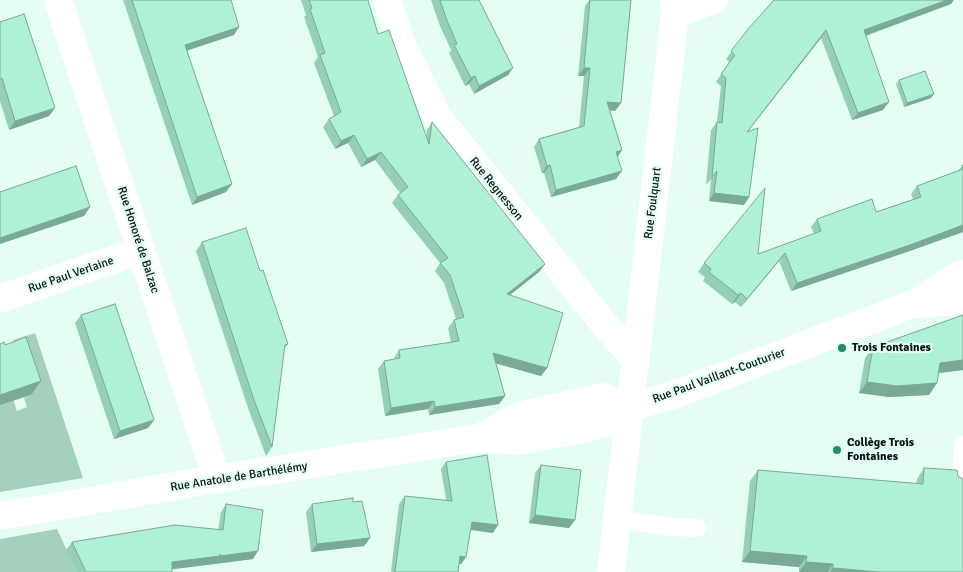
<!DOCTYPE html>
<meta charset="utf-8">
<style>
body{margin:0}
canvas{display:block;background:#e5fef3}
</style>
<canvas width="963" height="572"></canvas>
<script>
const g = document.querySelector('canvas').getContext('2d');
g.lineJoin = 'round';
function fill(path, color) {
  g.fillStyle = color;
  g.fill(path, 'evenodd');
}
function toPath(rows) {
  const path = new Path2D();
  for (const r of rows) {
    path.moveTo(r[0], r[1]);
    for (let i = 2; i < r.length; i += 2) path.lineTo(r[i], r[i + 1]);
  }
  return path;
}
function trace(path, color, width, dash) {
  g.strokeStyle = color;
  g.lineWidth = width;
  g.lineCap = dash ? 'butt' : 'round';
  g.setLineDash(dash || []);
  g.stroke(path);
}
function label(font, color, halo, rows, align = 'center') {
  g.font = font + ' Signika,sans-serif';
  g.lineWidth = 4.5;
  g.setLineDash([]);
  g.textBaseline = 'middle';
  g.strokeStyle = halo;
  g.fillStyle = color;
  for (const [text, x, y, turn = 0] of rows) {
    g.save();
    g.translate(x, y);
    g.rotate((+turn || 0) * Math.PI / 180);
    g.textAlign = isNaN(turn) ? turn : align;
    if (halo) g.strokeText(text, 0, 0);
    g.fillText(text, 0, 0);
    g.restore();
  }
}
fill(toPath([
 [35,333,83,478,0,492,0,403,13,399,17,411,27,407,24,398,31,395,13,340],
 [57,529,77,572,0,572,0,539]
]), '#a3d1bd');
trace(toPath([
 [960,482,963,445],
 [617,519,671,527,697,528]
]), '#fff', 18);
trace(toPath([
 [58,0,217,479],
 [387,0,403,48,437,116,609,330,635,359],
 [675,14,714,0],
 [0,299,141,250],
 [917,304,963,301],
 [479,438,520,416,598,398,602,397,631,407],
 [0,516,217,479,478,438,519,441,583,429,602,424,631,407,676,394,913,304,957,276,963,274],
 [611,572,675,14,674,0]
]), '#fff', 28);
fill(toPath([
 [123,0,231,0,234,35,187,50,226,192,192,205],
 [301,0,368,0,378,34,426,136,427,130,432,122,545,264,539,272,510,295,547,368,541,376,496,363,505,396,499,404,429,415,428,409,385,416,378,369,384,361,394,359,394,358,399,350,451,342,448,328,454,320,456,319,444,283,435,271,440,263,392,203,398,195,400,193,375,160,361,167,348,143,335,149,323,127,329,119,334,116,314,63,318,57,304,17,306,15],
 [431,0,479,0,508,75,474,94,469,84,465,86,449,53,451,50,440,26],
 [589,0,631,0,621,103,615,111,610,110,622,150,617,157,616,179,551,197,544,173,542,173,534,147,539,139,579,127,584,76,578,76,585,6],
 [951,4,866,36,883,110,852,120,821,38,748,131,749,197,744,205,709,201,711,179,706,185,711,130,717,122,721,86,716,82,729,62,726,59,749,28],
 [0,22,55,108,49,116,9,130,0,101],
 [899,80,931,98,904,107,896,84],
 [963,165,963,232,904,253,791,291,779,261,741,307,735,302,732,304,703,281,705,277,698,272,704,263,758,254,814,234,811,227,817,219,876,212,913,199,911,194,917,186,958,171,962,166],
 [202,242,260,271,288,344,284,349,272,447,266,456,248,408,196,251],
 [81,315,154,420,148,428,114,439,75,323],
 [963,315,963,370,938,373,937,383,929,395,889,397,859,393,865,358,873,347],
 [446,462,493,533,470,530,466,557,461,564,459,564,458,572,391,572,399,504,405,496,446,500,441,469],
 [541,465,575,520,569,528,529,523,535,473],
 [924,468,958,476,963,572,799,572,799,567,742,562,750,481,758,470,916,484,917,479],
 [353,502,370,538,364,546,311,552,306,512,312,504],
 [226,504,253,559,172,569,172,572,77,572,66,550,72,542,218,530,221,512]
]), '#96cfb7');
fill(toPath([
 [947,0,954,0,951,4,858,38,864,30],
 [239,27,234,35,180,53,185,45],
 [826,30,821,38,742,139,747,132],
 [513,68,508,75,474,94,479,86],
 [584,68,590,68,584,76,578,76],
 [475,76,469,84,465,86,471,78],
 [934,94,931,98,904,107,907,103],
 [607,102,621,103,615,111,601,109],
 [889,102,883,110,852,120,858,113],
 [55,108,49,116,9,130,15,121],
 [354,135,348,143,335,149,341,141],
 [622,150,617,158,616,152],
 [381,152,375,160,361,167,367,159],
 [550,165,544,173,542,173,547,166],
 [622,171,616,179,551,197,556,190],
 [232,184,226,192,192,205,197,197],
 [714,193,749,197,744,205,709,201],
 [90,207,84,216,0,244,0,238],
 [963,225,963,232,904,253,791,291,797,283],
 [785,253,779,261,741,307,747,299],
 [545,264,539,272,501,302,507,294],
 [741,293,735,302,732,304,738,295],
 [493,353,547,368,541,376,487,361],
 [963,360,963,370,932,374,940,363],
 [41,381,31,395,0,405,0,395],
 [867,382,937,383,929,395,889,397,859,393],
 [505,396,499,404,429,415,435,407],
 [434,401,428,409,385,416,391,408],
 [154,420,148,428,114,439,120,431],
 [535,515,575,520,569,528,529,523],
 [472,522,498,525,493,533,466,529],
 [370,538,364,546,311,552,317,544],
 [258,551,253,559,215,564,220,556],
 [750,551,807,556,799,567,742,562],
 [220,556,215,564,166,570,172,562],
 [460,556,466,557,461,564,455,563],
 [806,562,833,564,828,572,799,572],
 [833,568,880,572,830,572]
]), '#7aa995');
const building = toPath([
 [132,0,231,0,239,27,185,45,232,184,197,197,132,0],
 [309,0,368,0,378,34,389,30,429,144,432,122,545,264,507,294,563,313,547,368,493,353,505,396,435,407,434,401,391,408,384,361,400,358,399,350,459,341,454,320,464,317,450,275,440,263,448,258,398,195,408,187,381,152,367,159,354,135,341,141,329,119,341,112,320,55,325,53,310,9,312,8,309,0],
 [440,0,479,0,513,68,479,86,475,76,471,78,454,45,457,44,446,18,440,0],
 [590,0,631,0,621,103,607,102,622,150,616,152,622,171,556,190,550,165,547,166,539,139,584,126,590,68,584,68,590,0],
 [774,0,947,0,864,30,889,102,858,113,826,30,747,132,758,128,749,197,714,193,717,171,712,177,717,122,722,123,726,78,721,74,735,55,731,51,749,28,774,0],
 [24,14,55,108,15,121,2,78,0,79,0,22,24,14],
 [925,71,934,94,907,103,899,80,925,71],
 [963,165,963,225,910,245,797,283,785,253,747,299,741,293,738,295,709,272,711,269,704,263,765,188,758,254,821,231,817,219,872,199,876,212,921,197,917,186,963,169,962,166,963,165],
 [76,166,90,207,0,238,0,192,76,166],
 [246,228,260,271,263,270,288,344,285,345,272,447,254,400,202,242,246,228],
 [115,304,154,420,120,431,81,315,115,304],
 [963,315,963,360,940,363,937,383,897,386,867,382,873,347,963,315],
 [26,337,41,381,0,395,0,344,4,342,5,345,26,337],
 [487,455,498,525,472,522,466,557,460,556,458,572,395,572,405,496,452,501,446,462,487,455],
 [541,465,581,470,575,520,535,515,541,465],
 [924,468,957,470,958,476,963,479,963,572,880,572,833,568,833,564,806,562,807,556,750,551,758,470,923,484,924,468],
 [353,498,353,502,362,501,370,538,317,544,312,504,353,498],
 [226,504,263,510,258,551,220,556,220,554,220,556,172,562,172,572,86,572,72,542,175,525,223,530,226,504]
]);
fill(building, '#aff1d5');
trace(building, '#7aa995', 1);
for (const [x, y, r, color] of [
 [842,348,5,"#1f8b69"],
 [837,450,5,"#1f8b69"]
]) {
  const dot = new Path2D();
  dot.arc(x, y, r, 0, 2 * Math.PI);
  g.fillStyle = color;
  g.fill(dot);
  trace(dot, '#e5fef3', 2);
}
label('12px', '#09120e', '#e5fef3', [
 ["Rue Regnesson",496,189,51],
 ["Rue Foulquart",653,203,-83],
 ["Rue Honoré de Balzac",138,240,72],
 ["Rue Paul Verlaine",71,275,-19],
 ["Rue Paul Vaillant-Couturier",719,376,-20],
 ["Rue Anatole de Barthélémy",239,477,-9]
]);
label('bold 12px', '#09120e', '#e5fef3', [
 ["Trois Fontaines",852,348],
 ["Collège Trois",847,443],
 ["Fontaines",847,457]
], 'left');
</script>
